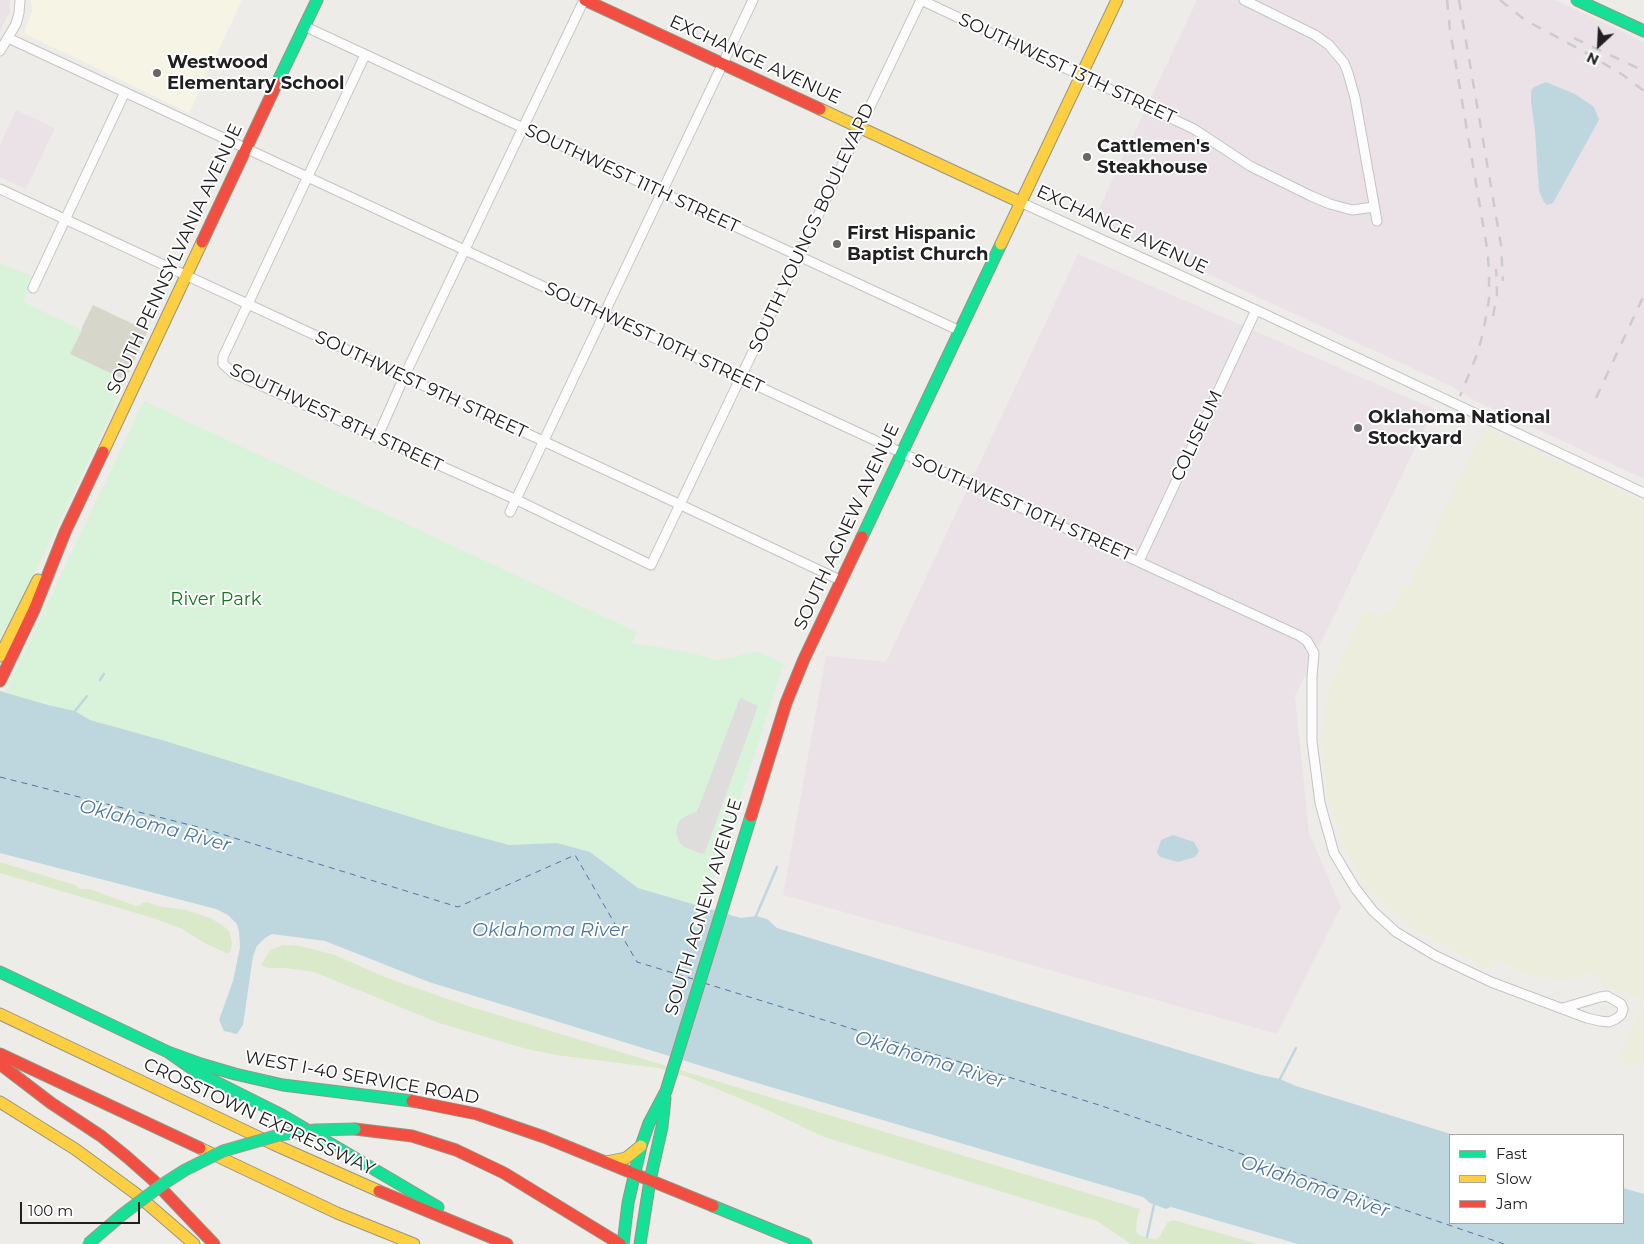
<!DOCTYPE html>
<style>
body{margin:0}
#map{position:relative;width:1644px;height:1244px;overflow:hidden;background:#eeece9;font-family:Montserrat,sans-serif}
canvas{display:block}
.legend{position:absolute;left:1449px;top:1134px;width:175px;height:90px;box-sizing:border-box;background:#fff;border:1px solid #a6a6a6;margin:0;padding:6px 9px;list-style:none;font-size:15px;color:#202020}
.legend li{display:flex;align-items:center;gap:10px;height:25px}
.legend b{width:25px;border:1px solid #a6a6a6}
.north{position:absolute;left:1574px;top:20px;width:50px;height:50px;-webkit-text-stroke:4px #fff;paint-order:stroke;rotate:205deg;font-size:14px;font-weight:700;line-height:20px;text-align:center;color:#202020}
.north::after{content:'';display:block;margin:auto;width:18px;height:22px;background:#202020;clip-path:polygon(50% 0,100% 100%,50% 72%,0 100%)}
.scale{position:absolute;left:20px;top:1202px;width:120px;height:22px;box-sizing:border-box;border:2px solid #202020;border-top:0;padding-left:6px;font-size:15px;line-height:18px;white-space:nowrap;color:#202020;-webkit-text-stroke:4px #fff;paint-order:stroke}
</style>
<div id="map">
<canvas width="1644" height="1244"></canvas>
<ul class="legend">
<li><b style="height:6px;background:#16e098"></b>Fast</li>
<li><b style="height:6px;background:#ffcf43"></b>Slow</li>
<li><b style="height:6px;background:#f24e42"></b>Jam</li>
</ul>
<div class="north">N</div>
<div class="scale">100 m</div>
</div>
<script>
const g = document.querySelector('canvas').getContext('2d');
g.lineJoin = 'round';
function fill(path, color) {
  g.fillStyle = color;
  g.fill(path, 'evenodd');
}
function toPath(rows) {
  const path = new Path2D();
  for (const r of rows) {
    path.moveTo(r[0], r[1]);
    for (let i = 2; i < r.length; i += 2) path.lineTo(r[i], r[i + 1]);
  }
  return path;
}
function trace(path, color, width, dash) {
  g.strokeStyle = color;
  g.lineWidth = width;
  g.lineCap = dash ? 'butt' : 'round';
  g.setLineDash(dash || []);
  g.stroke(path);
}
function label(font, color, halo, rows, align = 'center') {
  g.font = font + ' Montserrat,sans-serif';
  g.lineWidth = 4;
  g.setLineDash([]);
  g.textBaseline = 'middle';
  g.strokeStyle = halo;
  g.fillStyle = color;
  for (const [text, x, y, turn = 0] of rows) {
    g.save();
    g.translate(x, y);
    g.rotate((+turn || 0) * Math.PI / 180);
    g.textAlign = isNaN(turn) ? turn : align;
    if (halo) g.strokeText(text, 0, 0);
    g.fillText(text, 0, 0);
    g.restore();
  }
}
fill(toPath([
 [0,0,10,0,10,11,0,32],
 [1197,0,1555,0,1644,42,1644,479,1474,400,1451,386,1093,221],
 [16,110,55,128,26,189,0,177,0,145],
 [1078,254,1434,409,1295,696,1309,833,1341,907,1277,1034,783,895,826,656,886,662]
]), '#ebe2e7');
fill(toPath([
 [31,0,242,0,189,113,24,33,32,11]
]), '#f6f5e5');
fill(toPath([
 [93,305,148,331,125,380,69,354]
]), '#d6d6cb');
fill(toPath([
 [1484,427,1644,502,1644,1001,1625,992,1604,988,1594,972,1579,977,1557,979,1531,976,1496,960,1491,970,1437,942,1405,922,1370,889,1347,855,1330,806,1323,761,1321,735,1331,685,1345,650,1364,608,1381,616,1392,609,1404,583,1409,585],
 [1644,1001,1644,1066,1617,1060]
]), '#eceddd');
fill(toPath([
 [0,862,75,885,81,889,90,889,136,906,139,906,142,903,147,902,157,906,186,910,210,918,221,924,229,931,232,943,231,950,228,954,203,942,182,929,153,918,0,873],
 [283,945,300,946,335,955,387,978,468,1006,1140,1209,1137,1219,1136,1232,1139,1235,1155,1240,1160,1236,1167,1223,1173,1220,1258,1244,1131,1244,1097,1221,824,1137,763,1108,688,1077,658,1068,556,1055,523,1048,439,1023,314,972,286,968,268,968,261,965,270,950]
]), '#dae9ca');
fill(toPath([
 [0,263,33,277,23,302,82,330,70,354,125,380,102,433,46,549,10,624,6,625,0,638],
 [144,401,637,632,632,643,683,651,717,660,757,652,784,663,705,907,638,888,590,852,557,843,509,845,443,827,162,740,90,720,75,711,48,705,5,692]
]), '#d9f2da');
fill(toPath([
 [740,698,758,706,705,852,702,854,684,847,680,843,676,833,677,826,680,820,688,815,696,812,698,809]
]), '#dedddc');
fill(toPath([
 [1546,82,1575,94,1594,107,1599,120,1553,203,1547,205,1544,202,1539,191,1535,131,1531,102,1531,91,1534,87],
 [0,691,48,705,75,711,90,720,162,740,443,827,509,845,557,843,590,852,638,888,741,918,756,916,767,919,777,928,1261,1075,1280,1079,1296,1086,1454,1135,1450,1135,1450,1223,1623,1223,1623,1188,1644,1194,1644,1244,1298,1244,1171,1207,1166,1209,1150,1203,1143,1197,747,1080,429,982,325,941,272,934,265,938,257,946,253,956,243,1025,237,1034,224,1031,219,1020,233,981,240,947,239,932,237,924,228,915,216,909,0,853],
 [1173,835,1194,842,1199,851,1195,857,1178,862,1160,857,1157,852,1161,840]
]), '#bed7de');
trace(toPath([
 [100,680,104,674],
 [75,711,87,696],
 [756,916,777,867],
 [1280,1079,1296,1048],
 [1147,1237,1154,1205]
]), '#bed7de', 2.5);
trace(toPath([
 [0,777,202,828,458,907,575,855,637,962,693,979],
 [704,983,1099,1105,1504,1244]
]), '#4e76a2', 1, [6, 5]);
const street = toPath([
 [921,0,1194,129,1250,166,1311,196,1330,204,1352,210,1374,207],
 [1244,0,1315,35,1329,45,1344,63,1348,73,1355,98,1377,221],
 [304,26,960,331],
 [8,38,887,446,1300,636,1307,641,1314,653,1312,677,1312,741,1320,803,1334,853,1355,888,1373,911,1396,932,1436,956,1491,982,1587,1018,1600,1021,1609,1022,1616,1019,1621,1015,1623,1009,1621,1004,1607,996,1600,997,1563,1008],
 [0,51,16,24,19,13,20,0],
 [365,55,223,357,223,364,233,373,517,500,651,565,921,0],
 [0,189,681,505,842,581],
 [1020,202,1256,310,1644,493],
 [33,288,125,92],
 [377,438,404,377,584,0],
 [510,512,753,0],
 [1139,561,1256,310]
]);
const fast = toPath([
 [1577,0,1644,31],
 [277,83,317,0],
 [862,537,1001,244],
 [0,972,168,1052,201,1064,235,1074,283,1085,412,1101],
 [168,1052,198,1073,282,1115,438,1207],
 [713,1206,806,1244],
 [623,1244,628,1203,641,1146,649,1123,666,1091,751,816],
 [640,1244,650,1180,662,1127,665,1098]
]);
const slow = toPath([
 [820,109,1020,202],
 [1001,244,1117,0],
 [103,452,202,242],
 [0,656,38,580],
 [0,1014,273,1144,379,1191],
 [0,1102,75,1149,135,1193,194,1244],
 [200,1148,337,1213,414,1244],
 [606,1162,626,1158,641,1146]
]);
const jam = toPath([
 [585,0,820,109],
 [202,242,277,83],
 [0,681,34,610,65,532,103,452],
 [751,816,786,703,804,659,862,537],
 [0,1054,200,1148],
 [0,1064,51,1103,101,1136,127,1157,153,1180,214,1244],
 [412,1101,477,1114,544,1137,713,1206],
 [355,1129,412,1136,456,1150,504,1173,620,1244],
 [379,1191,507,1244]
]);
trace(street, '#c5c4c3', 11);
trace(fast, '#949682', 13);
trace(slow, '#949682', 13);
trace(jam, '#949682', 13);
trace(street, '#fcfcfc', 9);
trace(fast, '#16e098', 11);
trace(slow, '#ffcf43', 11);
trace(jam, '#f24e42', 11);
trace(toPath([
 [1447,0,1450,30,1487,248,1489,269,1489,299,1484,328,1478,352,1460,396],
 [1459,0,1501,245,1503,281],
 [1500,0,1525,20,1583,51,1623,75,1644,91],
 [1574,38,1644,71],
 [1493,316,1497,294,1496,269],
 [1596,398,1644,295]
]), '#cbcbca', 2.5, [10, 10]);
const fastBridge = toPath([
 [88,1244,123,1214,163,1184,185,1170,223,1151,279,1135,315,1130,355,1129]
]);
trace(fastBridge, '#a39a87', 13, []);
trace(fastBridge, '#16e098', 11);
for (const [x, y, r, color] of [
 [157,73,5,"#686766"],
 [1087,157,5,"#686766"],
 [837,244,5,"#686766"],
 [1358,428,5,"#686766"]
]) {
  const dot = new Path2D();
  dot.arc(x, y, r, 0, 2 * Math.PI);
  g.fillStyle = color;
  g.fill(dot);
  trace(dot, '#fff', 2);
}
label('18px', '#202020', '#fff', [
 ["EXCHANGE AVENUE",755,60,25],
 ["SOUTHWEST 13TH STREET",1067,69,25],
 ["SOUTHWEST 11TH STREET",632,179,25],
 ["SOUTH YOUNGS BOULEVARD",812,228,-65],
 ["EXCHANGE AVENUE",1122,230,25],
 ["SOUTH PENNSYLVANIA AVENUE",175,259,-65],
 ["SOUTHWEST 10TH STREET",654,338,25],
 ["SOUTHWEST 9TH STREET",421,385,25],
 ["SOUTHWEST 8TH STREET",336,418,25],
 ["COLISEUM",1197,436,-65],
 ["SOUTHWEST 10TH STREET",1022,508,24],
 ["SOUTH AGNEW AVENUE",847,527,-65],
 ["SOUTH AGNEW AVENUE",704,907,-73],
 ["WEST I-40 SERVICE ROAD",362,1078,10],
 ["CROSSTOWN EXPRESSWAY",259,1117,25]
]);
label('bold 18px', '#202020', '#fff', [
 ["Westwood",167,63],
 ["Elementary School",167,84],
 ["Cattlemen's",1097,147],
 ["Steakhouse",1097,168],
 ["First Hispanic",847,234],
 ["Baptist Church",847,255],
 ["Oklahoma National",1368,418],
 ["Stockyard",1368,439]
], 'left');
label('18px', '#13791f', '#fff', [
 ["River Park",216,600]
]);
label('italic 19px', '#4e76a2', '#fff', [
 ["Oklahoma River",155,826,15],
 ["Oklahoma River",550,930],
 ["Oklahoma River",930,1060,17],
 ["Oklahoma River",1315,1187,19]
]);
</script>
